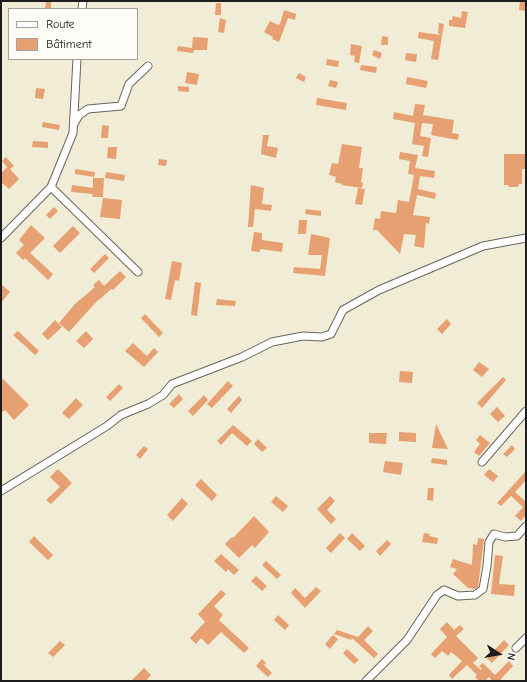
<!DOCTYPE html>
<meta charset="utf-8">
<style>
body{margin:0}
#map{position:relative;width:527px;height:682px;overflow:hidden;background:#f1ecd5;font-family:"Comic Neue",sans-serif}
canvas{display:block}
.frame{position:absolute;inset:0;border:2px solid #1c1c1c;pointer-events:none}
.legend{position:absolute;left:8px;top:8px;width:130px;height:52px;box-sizing:border-box;background:#fdfcf7;border:1px solid #a3a29f;margin:0;padding:5px 7px;list-style:none;font-size:12px;color:#1c1c1c}
.legend li{display:flex;align-items:center;gap:8px;height:20px}
.legend b{width:20px;border:1px solid #a3a29f}
.north{position:absolute;left:479px;top:634px;width:40px;height:40px;-webkit-text-stroke:3px #fdfcf7;paint-order:stroke;rotate:102deg;font-size:11px;font-weight:700;line-height:16px;text-align:center;color:#1c1c1c}
.north::after{content:'';display:block;margin:auto;width:14px;height:18px;background:#1c1c1c;clip-path:polygon(50% 0,100% 100%,50% 72%,0 100%)}
</style>
<div id="map">
<canvas width="527" height="682"></canvas>
<div class="frame"></div>
<ul class="legend">
<li><b style="height:5px;background:#fff"></b>Route</li>
<li><b style="height:11px;background:#e7a071"></b>Bâtiment</li>
</ul>
<div class="north">N</div>
</div>
<script>
const g = document.querySelector('canvas').getContext('2d');
g.lineJoin = 'round';
function fill(path, color) {
  g.fillStyle = color;
  g.fill(path, 'evenodd');
}
function toPath(rows) {
  const path = new Path2D();
  for (const r of rows) {
    path.moveTo(r[0], r[1]);
    for (let i = 2; i < r.length; i += 2) path.lineTo(r[i], r[i + 1]);
  }
  return path;
}
function trace(path, color, width, dash) {
  g.strokeStyle = color;
  g.lineWidth = width;
  g.lineCap = dash ? 'butt' : 'round';
  g.setLineDash(dash || []);
  g.stroke(path);
}
fill(toPath([
 [46,1,51,2,51,9,45,9],
 [520,1,526,1,526,11,519,10],
 [216,3,221,3,221,15,215,15],
 [284,10,296,14,295,20,288,18,279,42,272,39,273,37,264,32,270,21,278,25,280,24],
 [462,11,468,12,465,28,449,26,449,20,452,20,453,16,461,18],
 [220,18,226,20,224,33,218,32],
 [439,23,444,24,438,60,431,59,434,41,418,38,419,32,441,35,438,33],
 [382,36,388,37,388,45,381,45],
 [193,37,208,38,207,50,194,50,193,53,177,51,178,46,192,48],
 [351,44,362,46,359,63,354,62,355,56,350,55],
 [374,50,382,53,380,59,372,55],
 [406,53,417,54,416,62,405,60],
 [327,59,339,61,338,67,326,65],
 [361,65,377,67,376,73,360,70],
 [187,72,199,74,197,85,185,83],
 [299,73,306,77,304,82,296,78],
 [407,77,428,81,426,88,406,84],
 [330,80,338,82,336,88,328,86],
 [178,86,189,87,189,92,178,91],
 [36,88,45,89,43,99,35,98],
 [317,98,347,103,346,110,316,105],
 [415,104,425,105,423,115,454,120,452,133,459,134,458,140,431,135,433,124,422,123,420,136,431,138,428,157,422,156,424,146,412,144,415,123,393,119,394,112,413,116],
 [43,122,60,125,59,130,42,127],
 [102,125,109,126,108,138,101,138],
 [263,135,269,135,267,146,278,148,276,158,261,154],
 [33,141,48,142,48,148,32,147],
 [342,144,362,147,359,168,363,168,361,182,363,183,362,188,341,185,342,184,335,182,336,177,329,175,332,163,338,164],
 [108,147,117,147,116,159,107,158],
 [400,152,418,155,415,168,435,171,434,178,420,176,418,189,436,193,435,199,417,195,413,215,430,217,429,224,426,223,424,248,414,246,416,235,404,234,400,254,377,230,373,230,375,218,380,219,381,211,396,213,398,200,409,202,414,175,408,174,410,161,399,159],
 [504,154,526,154,526,169,522,169,522,184,519,184,518,187,509,187,508,185,504,185],
 [6,157,14,166,10,169,19,179,9,189,1,182,1,173,7,167,2,161],
 [159,159,167,160,166,166,158,165],
 [75,169,95,172,94,177,75,174],
 [106,172,125,175,124,181,105,178],
 [93,178,104,178,103,197,92,197,93,194,71,192,72,185,93,188],
 [251,185,264,188,262,204,272,205,271,211,255,209,253,227,248,227],
 [358,188,365,189,362,205,355,204],
 [103,198,122,200,120,219,100,217],
 [54,207,58,211,50,219,46,215],
 [306,209,321,211,321,216,305,214],
 [299,220,307,220,306,234,298,234],
 [31,225,45,238,30,253,53,274,48,280,25,258,23,260,16,253,24,245,19,240],
 [73,226,80,233,60,253,53,246],
 [254,232,262,233,262,240,283,243,282,252,260,249,260,252,251,251],
 [311,234,330,238,325,276,293,273,294,267,320,269,322,255,308,255],
 [105,254,109,258,94,273,90,269],
 [172,261,182,263,179,281,175,280,171,300,165,299],
 [120,271,126,277,113,290,111,289,99,300,98,300,69,332,59,323,75,304,95,287,93,285,99,280,104,286],
 [195,282,201,283,197,316,191,315],
 [1,284,10,292,1,303],
 [217,299,236,301,235,306,216,305],
 [145,314,163,333,159,337,141,318],
 [447,319,451,324,442,334,437,329],
 [55,320,62,327,48,340,42,334],
 [18,331,39,351,35,355,13,335],
 [86,331,93,339,84,348,76,341],
 [133,343,147,356,154,348,158,352,144,367,125,351],
 [479,362,489,369,482,377,473,370],
 [400,371,413,372,412,383,399,382],
 [1,377,29,405,14,420,5,410,1,413],
 [503,377,506,380,482,408,477,403],
 [228,381,233,386,212,408,207,404],
 [119,384,123,388,110,401,106,397],
 [179,394,183,399,174,408,169,404],
 [204,395,208,400,193,416,188,411],
 [239,396,242,400,231,413,227,409],
 [76,398,83,405,69,419,62,413],
 [497,407,505,416,498,422,490,414],
 [436,424,448,449,432,448],
 [233,425,252,441,247,446,232,433,221,445,217,441],
 [399,432,416,433,416,442,399,441],
 [369,433,387,433,386,444,369,443],
 [480,435,490,443,479,456,474,452,480,444,476,440],
 [258,439,267,448,262,452,254,444],
 [512,445,515,449,507,457,503,454],
 [144,446,148,449,140,459,136,455],
 [432,458,447,460,447,465,431,463],
 [385,461,403,463,401,475,383,472],
 [58,469,72,483,51,504,46,500,60,487,50,477],
 [489,469,498,476,493,482,484,475],
 [526,471,526,480,515,492,526,502,526,515,521,521,515,516,523,507,511,496,501,506,497,503],
 [201,479,217,495,212,501,195,485],
 [428,488,434,488,433,501,427,500],
 [276,496,288,506,283,512,271,502],
 [330,496,335,501,327,510,336,519,331,524,317,509],
 [182,498,188,504,173,521,167,515],
 [254,516,269,532,255,548,252,545,239,558,225,544,232,537,233,538],
 [340,533,345,538,331,553,326,548],
 [352,533,365,546,360,551,347,539],
 [424,533,430,534,429,536,438,538,437,544,422,542],
 [34,536,53,555,48,560,29,542],
 [478,538,484,539,478,587,475,589,468,588,453,574,457,569,450,567,453,559,472,565,473,544,477,545],
 [387,540,391,544,380,556,376,551],
 [221,554,239,570,234,575,228,569,226,572,214,561],
 [495,555,503,556,499,584,515,585,514,596,491,594],
 [266,561,281,575,277,579,262,565],
 [256,576,267,586,262,591,251,581],
 [316,587,321,591,305,608,291,593,295,588,305,598],
 [221,590,226,594,214,606,223,615,219,620,249,648,244,653,221,632,208,645,201,638,196,644,190,638,205,622,198,614],
 [278,615,289,625,285,630,274,620],
 [447,622,454,630,460,625,464,629,456,636,478,658,473,663,481,670,482,669,479,666,483,663,495,675,509,661,513,666,500,680,500,681,489,681,491,679,489,677,485,681,479,681,475,677,477,675,467,665,452,679,449,675,462,661,451,652,448,656,442,651,435,658,431,654,447,637,440,629],
 [368,626,373,631,364,640,378,654,374,658,352,638,351,640,334,634,337,630,358,637],
 [333,635,338,639,330,649,325,644],
 [504,640,509,645,492,663,487,658],
 [60,641,65,645,53,657,48,653],
 [347,649,359,660,354,664,343,653],
 [262,659,266,663,264,665,272,673,268,677,256,666],
 [144,668,151,675,146,681,131,681]
]), '#e7a071');
const street = toPath([
 [82,9,83,1],
 [74,124,79,115,88,109,121,106,129,84,148,66],
 [51,187,138,272],
 [1,238,51,187,73,133,77,59],
 [482,462,526,411],
 [1,491,107,426,121,415,148,404,163,395,172,384,242,357,272,342,303,336,322,337,331,334,343,310,379,290,483,246,526,238],
 [516,648,526,638],
 [366,681,407,640,437,595,444,590,458,596,475,595,483,589,487,566,489,542,494,534,505,537,517,536,526,526]
]);
trace(street, '#67655d', 9);
trace(street, '#fff', 7);
</script>
